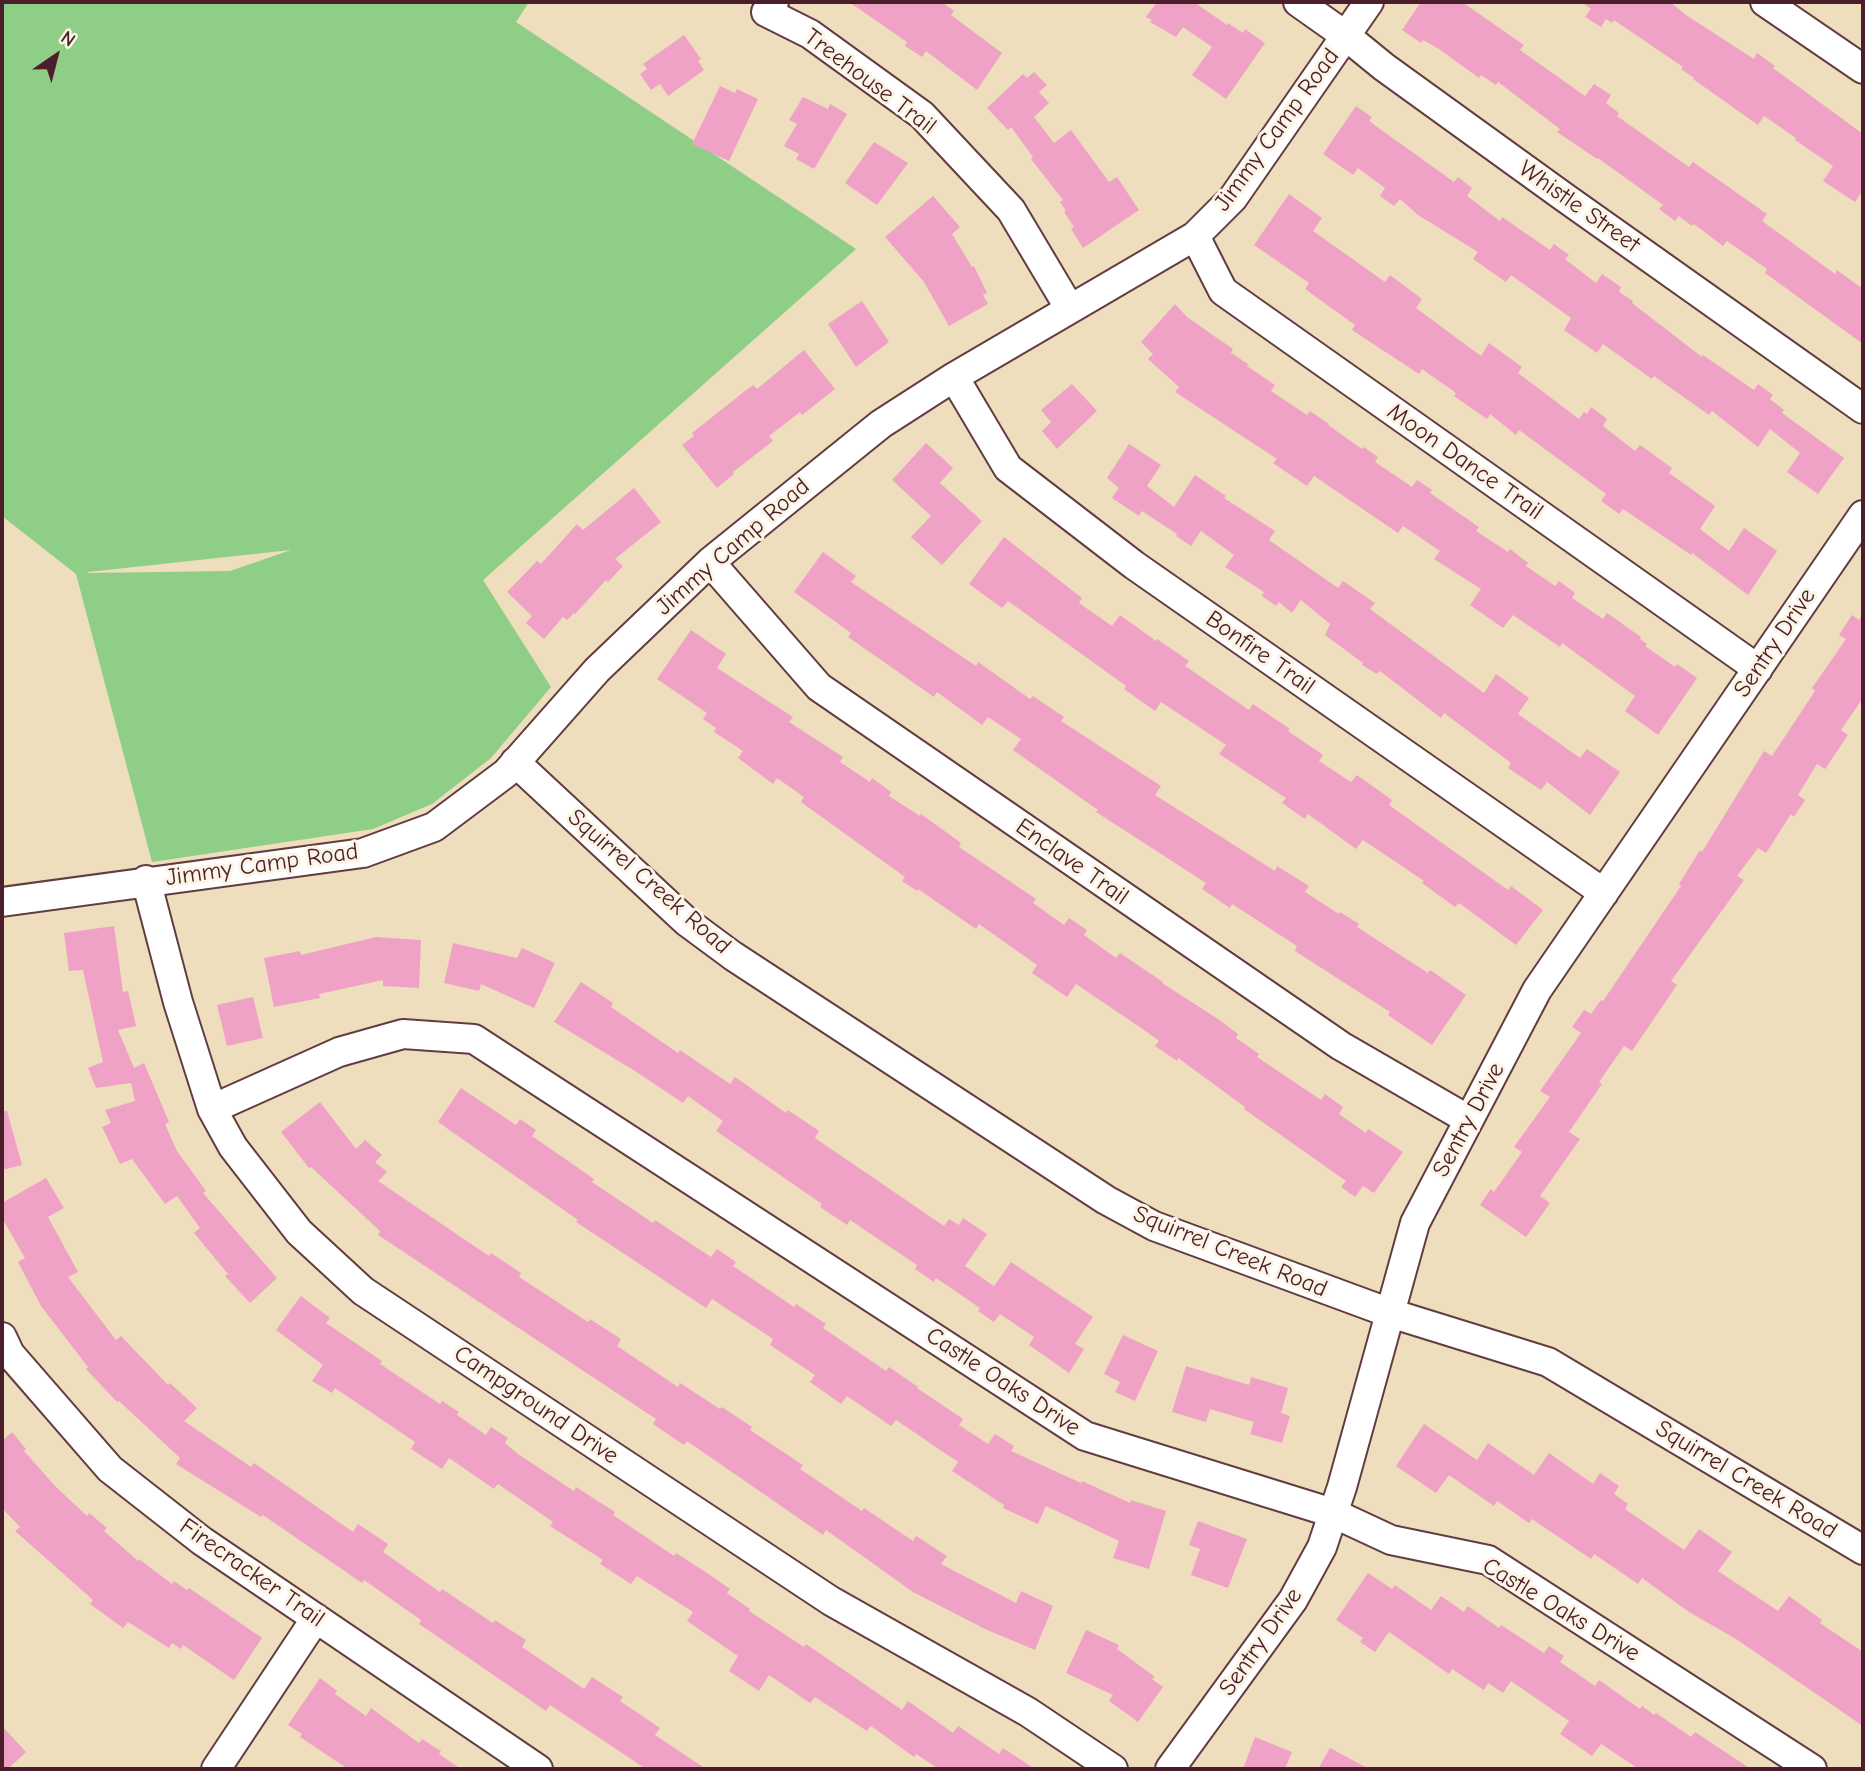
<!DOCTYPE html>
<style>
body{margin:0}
#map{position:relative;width:1865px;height:1771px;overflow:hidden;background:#eedebd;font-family:"Comic Neue",sans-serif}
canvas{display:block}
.frame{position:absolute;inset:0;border:4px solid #4a1f2b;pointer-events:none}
.north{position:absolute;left:21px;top:21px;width:70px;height:70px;-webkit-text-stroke:5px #fcf5e5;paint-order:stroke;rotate:35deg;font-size:19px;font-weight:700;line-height:28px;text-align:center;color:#4a1f2b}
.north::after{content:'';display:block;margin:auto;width:24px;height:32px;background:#4a1f2b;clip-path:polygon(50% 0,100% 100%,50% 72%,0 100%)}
</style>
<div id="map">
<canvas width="1865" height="1771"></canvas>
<div class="frame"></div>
<div class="north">N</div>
</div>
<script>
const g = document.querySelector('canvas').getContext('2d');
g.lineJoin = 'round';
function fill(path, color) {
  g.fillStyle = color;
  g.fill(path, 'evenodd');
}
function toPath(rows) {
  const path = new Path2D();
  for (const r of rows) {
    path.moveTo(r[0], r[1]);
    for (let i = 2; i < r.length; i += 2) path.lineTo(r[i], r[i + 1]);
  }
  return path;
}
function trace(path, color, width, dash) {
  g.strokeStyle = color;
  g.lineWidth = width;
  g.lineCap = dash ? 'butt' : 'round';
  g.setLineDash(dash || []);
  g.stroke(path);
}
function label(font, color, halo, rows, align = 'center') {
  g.font = font + ' "Comic Neue",sans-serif';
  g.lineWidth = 6;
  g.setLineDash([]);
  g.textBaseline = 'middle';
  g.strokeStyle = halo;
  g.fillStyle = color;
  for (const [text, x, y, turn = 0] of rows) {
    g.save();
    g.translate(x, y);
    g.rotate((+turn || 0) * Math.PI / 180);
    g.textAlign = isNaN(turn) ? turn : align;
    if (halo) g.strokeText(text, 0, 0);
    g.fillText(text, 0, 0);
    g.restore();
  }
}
fill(toPath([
 [2,2,529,2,516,22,856,249,483,580,551,687,491,758,432,804,373,829,152,862,76,574,2,516],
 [291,550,230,571,87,573,88,572]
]), '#8ece86');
fill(toPath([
 [849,2,942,2,954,11,951,15,1002,53,977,90,926,51,922,57,905,46,907,42],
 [1157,2,1194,2,1227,25,1228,23,1243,33,1245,29,1265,43,1226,99,1192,75,1212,47,1183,27,1176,37,1150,22,1152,20,1146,17],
 [1421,2,1462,2,1524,45,1520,50,1585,96,1594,84,1611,95,1606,103,1619,113,1617,116,1689,167,1693,162,1767,214,1762,221,1835,274,1837,270,1863,289,1863,344,1765,273,1767,269,1727,241,1723,246,1694,224,1692,226,1679,216,1675,221,1659,209,1663,205,1598,158,1597,159,1557,132,1560,129,1498,82,1496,85,1481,75,1479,78,1439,49,1423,40,1421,43,1402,30],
 [1581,2,1670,2,1686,15,1754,59,1757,53,1775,66,1773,68,1863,134,1863,190,1855,202,1823,181,1833,166,1795,140,1796,138,1764,116,1758,125,1693,79,1694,78,1681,69,1683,67,1614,20,1612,23,1606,19,1601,27,1585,17,1591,9],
 [684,35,701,59,698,61,704,70,668,96,660,84,651,90,640,74,647,69,643,64],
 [1034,72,1047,85,1039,92,1049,103,1034,117,1054,143,1071,130,1109,182,1117,177,1139,210,1083,248,1071,229,1074,227,1064,212,1066,211,1060,202,1063,200,1031,159,1033,157,1011,127,1008,130,987,108,1023,74,1027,78],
 [720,86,735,93,737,89,758,99,729,161,692,144],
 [803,97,828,109,830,104,847,114,814,169,796,159,799,154,784,146,797,124,789,120],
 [1356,106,1372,117,1369,121,1387,134,1454,182,1458,177,1472,188,1467,196,1500,221,1502,217,1550,250,1554,244,1569,255,1565,259,1596,283,1602,274,1621,287,1619,292,1633,301,1632,303,1702,357,1703,355,1754,390,1758,384,1773,395,1770,399,1784,410,1782,413,1844,458,1818,494,1787,472,1800,453,1770,429,1758,447,1712,411,1709,415,1654,376,1652,379,1603,344,1597,353,1564,330,1571,318,1511,275,1506,282,1473,259,1478,252,1418,215,1400,199,1394,206,1380,196,1385,188,1358,168,1353,175,1323,154],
 [874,142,908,163,877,205,845,183],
 [1289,194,1322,218,1313,231,1385,282,1390,275,1422,299,1416,308,1481,356,1489,343,1522,367,1518,373,1579,419,1584,412,1587,414,1591,407,1607,419,1603,426,1635,451,1640,445,1672,468,1669,473,1715,506,1700,529,1729,551,1744,528,1777,551,1748,595,1692,553,1691,555,1623,509,1619,514,1601,501,1606,494,1519,430,1516,435,1490,414,1487,419,1454,396,1456,393,1422,369,1419,374,1352,330,1355,325,1305,289,1309,283,1254,245],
 [933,196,960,227,952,234,972,267,974,266,987,293,983,295,988,304,949,326,924,282,885,237],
 [862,301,889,342,856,367,828,324],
 [1175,304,1187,317,1233,349,1231,353,1248,364,1247,366,1275,385,1271,391,1307,415,1310,411,1329,424,1328,425,1362,449,1364,447,1378,457,1375,462,1412,487,1417,480,1432,490,1430,493,1479,527,1476,531,1508,552,1510,549,1528,563,1526,566,1555,586,1559,581,1575,593,1572,598,1603,619,1607,613,1641,637,1640,639,1647,644,1645,646,1675,667,1677,664,1697,678,1658,735,1625,711,1635,696,1562,643,1560,647,1513,615,1503,628,1470,605,1481,589,1434,559,1440,551,1403,526,1398,533,1314,476,1307,486,1273,463,1277,459,1175,392,1179,387,1148,359,1153,354,1141,342],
 [804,350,835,389,802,415,800,412,769,436,773,441,733,472,734,474,717,488,682,445,694,436,692,433,745,391,753,385,757,389],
 [1072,384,1097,411,1057,449,1042,431,1051,422,1041,410],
 [926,443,953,468,940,483,982,521,942,565,911,537,931,516,892,480],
 [1129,444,1161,465,1147,486,1174,507,1195,475,1226,496,1224,498,1275,531,1269,540,1338,588,1343,581,1375,603,1370,609,1484,693,1496,674,1529,698,1518,714,1580,758,1587,749,1620,772,1590,815,1547,782,1541,790,1508,768,1511,763,1444,713,1441,718,1380,671,1377,674,1362,665,1363,663,1325,635,1330,624,1301,600,1292,613,1279,602,1276,606,1262,596,1264,592,1225,567,1234,555,1201,531,1191,546,1176,536,1177,534,1142,511,1139,516,1112,498,1119,488,1107,478],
 [634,488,661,522,615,559,623,566,608,582,606,580,575,614,574,613,567,620,563,617,544,639,526,623,532,616,507,592,537,561,541,564,577,524,583,530],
 [1004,537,1082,598,1079,603,1112,626,1120,615,1156,641,1157,639,1189,661,1185,666,1249,710,1253,704,1290,729,1288,731,1323,755,1319,761,1351,782,1357,775,1392,800,1389,805,1508,890,1511,886,1543,910,1516,945,1459,903,1455,907,1422,883,1424,881,1363,840,1356,849,1308,814,1305,819,1282,803,1286,798,1219,754,1226,745,1161,702,1155,711,1124,689,1126,686,1008,601,1002,608,969,584],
 [823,552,856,576,851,582,976,666,978,662,1030,699,1033,696,1064,717,1061,721,1161,786,1155,795,1275,871,1277,866,1309,886,1305,892,1339,914,1340,912,1359,924,1357,927,1428,973,1430,970,1466,995,1432,1045,1388,1015,1390,1012,1295,951,1297,946,1232,904,1230,908,1202,889,1206,883,1096,812,1098,810,1013,750,1021,739,988,717,982,725,937,692,934,697,848,637,851,633,794,592],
 [1852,615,1859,620,1863,615,1863,698,1841,730,1848,735,1825,769,1817,764,1798,795,1805,800,1794,817,1791,814,1766,853,1758,848,1737,876,1744,880,1671,981,1677,985,1632,1051,1624,1046,1599,1082,1602,1084,1569,1132,1580,1139,1540,1196,1550,1203,1526,1237,1480,1205,1491,1189,1494,1192,1522,1152,1514,1147,1550,1097,1540,1091,1581,1033,1572,1027,1584,1010,1591,1014,1601,1000,1603,1001,1681,886,1679,884,1700,850,1702,852,1764,751,1772,756,1815,691,1812,688,1846,639,1839,635],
 [691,630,726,654,717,668,793,717,789,722,843,757,840,762,870,782,872,778,891,792,889,796,920,816,921,814,961,843,959,847,1036,899,1033,903,1064,925,1069,918,1087,930,1084,935,1116,958,1120,953,1163,982,1162,983,1221,1021,1238,1034,1236,1038,1259,1054,1257,1057,1321,1100,1325,1094,1343,1107,1339,1114,1366,1133,1368,1129,1403,1152,1374,1193,1363,1186,1355,1197,1341,1187,1346,1181,1244,1109,1245,1107,1178,1058,1177,1061,1155,1046,1159,1041,1147,1032,1076,984,1067,997,1032,973,1037,965,979,924,976,929,918,889,917,891,902,881,905,877,801,802,804,797,777,778,773,784,738,758,743,751,714,732,716,728,703,719,707,713,657,679],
 [114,926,123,992,128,991,136,1026,118,1030,134,1068,144,1063,169,1122,165,1124,177,1151,206,1191,203,1193,277,1278,250,1303,225,1276,228,1274,194,1233,200,1228,177,1196,165,1204,132,1159,120,1164,102,1127,111,1123,105,1110,135,1101,131,1083,96,1088,88,1068,103,1062,83,970,69,971,64,933],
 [376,937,421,940,419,988,383,986,383,980,319,994,320,998,274,1007,264,958,300,951,301,955],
 [453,943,517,958,522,948,555,963,534,1008,481,984,479,991,444,983],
 [581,982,613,1003,611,1007,678,1053,680,1050,730,1084,735,1077,786,1113,788,1110,819,1131,815,1138,944,1226,949,1219,959,1225,963,1218,987,1234,965,1266,994,1286,1011,1262,1093,1317,1075,1344,1084,1349,1069,1373,1029,1345,1034,1337,1000,1314,994,1322,978,1311,980,1308,936,1278,934,1282,915,1269,917,1265,850,1220,847,1225,820,1207,822,1204,716,1131,723,1121,688,1096,683,1103,635,1071,554,1022],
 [253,997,263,1038,227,1046,217,1005],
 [461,1088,516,1125,520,1119,536,1130,532,1136,594,1179,592,1182,653,1223,655,1220,711,1257,717,1249,736,1262,733,1266,794,1307,796,1304,826,1324,823,1328,886,1371,889,1367,918,1387,917,1388,963,1419,959,1425,988,1444,995,1434,1014,1446,1011,1451,1081,1483,1082,1481,1130,1503,1131,1500,1166,1511,1149,1569,1113,1558,1119,1541,1046,1506,1038,1524,1003,1508,1004,1505,952,1471,958,1462,896,1420,891,1426,847,1396,841,1404,810,1382,815,1375,770,1345,773,1339,712,1299,706,1308,576,1222,578,1220,438,1122],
 [320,1102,356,1149,365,1140,382,1155,375,1162,387,1172,378,1181,489,1256,491,1253,521,1273,519,1277,588,1322,590,1319,621,1339,617,1346,678,1387,680,1383,720,1409,722,1407,752,1427,750,1430,803,1465,800,1469,862,1511,864,1508,913,1541,916,1536,947,1556,941,1564,1016,1603,1021,1591,1053,1606,1035,1650,985,1629,913,1592,826,1530,823,1535,687,1441,684,1445,653,1424,656,1419,378,1235,380,1231,311,1167,309,1168,281,1132],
 [2,1111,7,1111,22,1165,2,1170],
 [46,1178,64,1208,48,1217,78,1272,68,1277,116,1340,121,1336,168,1385,170,1383,197,1408,184,1421,251,1467,254,1463,353,1532,358,1524,388,1544,383,1552,440,1592,442,1589,493,1623,495,1620,526,1640,522,1647,584,1689,592,1677,623,1697,620,1701,660,1728,655,1735,706,1769,646,1769,550,1705,546,1711,419,1624,421,1620,364,1580,362,1583,263,1515,261,1517,176,1464,180,1458,119,1401,117,1402,86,1369,88,1367,41,1306,18,1262,25,1258,2,1218,2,1203],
 [301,1296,330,1318,326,1323,382,1361,380,1364,440,1404,442,1401,459,1412,457,1415,486,1435,491,1427,508,1438,505,1443,518,1454,574,1491,576,1487,615,1512,613,1515,674,1556,676,1553,707,1573,730,1589,727,1593,750,1609,749,1611,804,1647,806,1644,902,1710,908,1701,953,1733,958,1726,999,1754,1003,1748,1035,1769,939,1769,916,1754,914,1757,871,1726,867,1731,815,1697,810,1703,769,1675,759,1691,729,1671,738,1656,687,1621,693,1612,637,1576,631,1584,600,1564,603,1560,550,1526,553,1522,498,1484,494,1489,449,1458,442,1469,411,1449,415,1442,335,1388,332,1393,312,1381,323,1365,276,1330],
 [1123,1335,1158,1351,1135,1401,1115,1392,1120,1382,1104,1374],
 [1186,1366,1249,1385,1251,1377,1288,1388,1281,1413,1290,1416,1282,1443,1250,1434,1254,1422,1210,1409,1206,1422,1172,1412],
 [1424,1424,1477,1460,1488,1443,1534,1475,1549,1453,1593,1484,1600,1473,1619,1486,1614,1494,1628,1504,1625,1509,1684,1550,1699,1529,1732,1552,1718,1571,1778,1611,1789,1596,1822,1620,1820,1623,1863,1652,1863,1726,1736,1639,1689,1612,1642,1578,1638,1584,1594,1554,1591,1559,1532,1519,1529,1523,1497,1501,1494,1506,1449,1475,1436,1493,1396,1466],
 [12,1432,26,1449,24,1451,55,1486,87,1516,89,1513,107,1528,104,1531,138,1561,139,1559,172,1584,174,1581,187,1590,189,1588,262,1638,234,1680,183,1645,181,1649,172,1643,169,1648,128,1622,123,1628,90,1604,93,1600,15,1531,20,1527,2,1508,2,1441],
 [1198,1521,1247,1539,1228,1588,1191,1575,1200,1549,1189,1545],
 [1368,1573,1392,1589,1395,1585,1431,1610,1441,1596,1464,1612,1468,1606,1499,1628,1501,1625,1544,1653,1549,1646,1564,1656,1560,1662,1595,1686,1599,1680,1640,1709,1642,1706,1654,1715,1656,1713,1691,1737,1695,1732,1751,1769,1639,1769,1601,1744,1592,1756,1560,1734,1569,1721,1511,1681,1503,1693,1488,1683,1484,1690,1452,1669,1449,1674,1389,1632,1375,1652,1360,1642,1363,1638,1336,1620],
 [1086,1630,1119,1645,1117,1649,1155,1677,1152,1679,1163,1687,1138,1722,1109,1701,1113,1695,1066,1673],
 [320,1678,337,1691,335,1694,366,1716,371,1708,419,1743,422,1739,441,1751,439,1754,461,1769,348,1769,300,1737,302,1734,288,1725],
 [2,1726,26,1752,8,1769,2,1769],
 [1255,1737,1292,1752,1285,1769,1243,1769],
 [1330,1748,1369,1769,1318,1769]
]), '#efa2c5');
const minor = toPath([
 [774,2,766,12,810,34,922,115,1011,210,1070,309],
 [1298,2,1346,36,1384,67,1564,197,1863,409],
 [1765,2,1863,69],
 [1195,236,1223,291,1758,669],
 [954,377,1008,468,1134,565,1604,893],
 [710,562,819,687,1341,1046,1469,1120],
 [515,762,687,922,733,956,1106,1200,1154,1226,1390,1313,1548,1362,1863,1550],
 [146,880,178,1002,212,1109,233,1147,299,1232,363,1291,831,1601,1028,1712,1113,1769],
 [2,902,363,853,434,827,506,773,597,670,710,562,881,424,954,377,1195,236,1233,198,1369,2],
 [212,1109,339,1052,403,1034,474,1039,1085,1436,1333,1513,1391,1540,1488,1560,1812,1769],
 [2,1337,10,1354,110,1469,202,1541,538,1769],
 [216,1769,316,1618],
 [1170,1769,1293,1600,1322,1547,1342,1487,1415,1223,1537,990,1863,515]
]);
trace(minor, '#633c41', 32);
trace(minor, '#fff', 28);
label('24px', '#4a1f2b', '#fcf5e5', [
 ["Treehouse Trail",870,82,37],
 ["Jimmy Camp Road",1277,130,-54],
 ["Whistle Street",1579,207,35],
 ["Moon Dance Trail",1465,462,35],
 ["Jimmy Camp Road",733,547,-41],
 ["Sentry Drive",1775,643,-56],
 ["Bonfire Trail",1260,653,35],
 ["Enclave Trail",1072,862,35],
 ["Jimmy Camp Road",262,865,-8],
 ["Squirrel Creek Road",649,882,41],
 ["Sentry Drive",1469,1120,-62],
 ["Squirrel Creek Road",1230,1252,22],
 ["Castle Oaks Drive",1003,1382,33],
 ["Campground Drive",536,1405,34],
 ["Squirrel Creek Road",1746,1480,31],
 ["Firecracker Trail",252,1573,35],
 ["Castle Oaks Drive",1561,1610,31],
 ["Sentry Drive",1261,1642,-55]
]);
</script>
